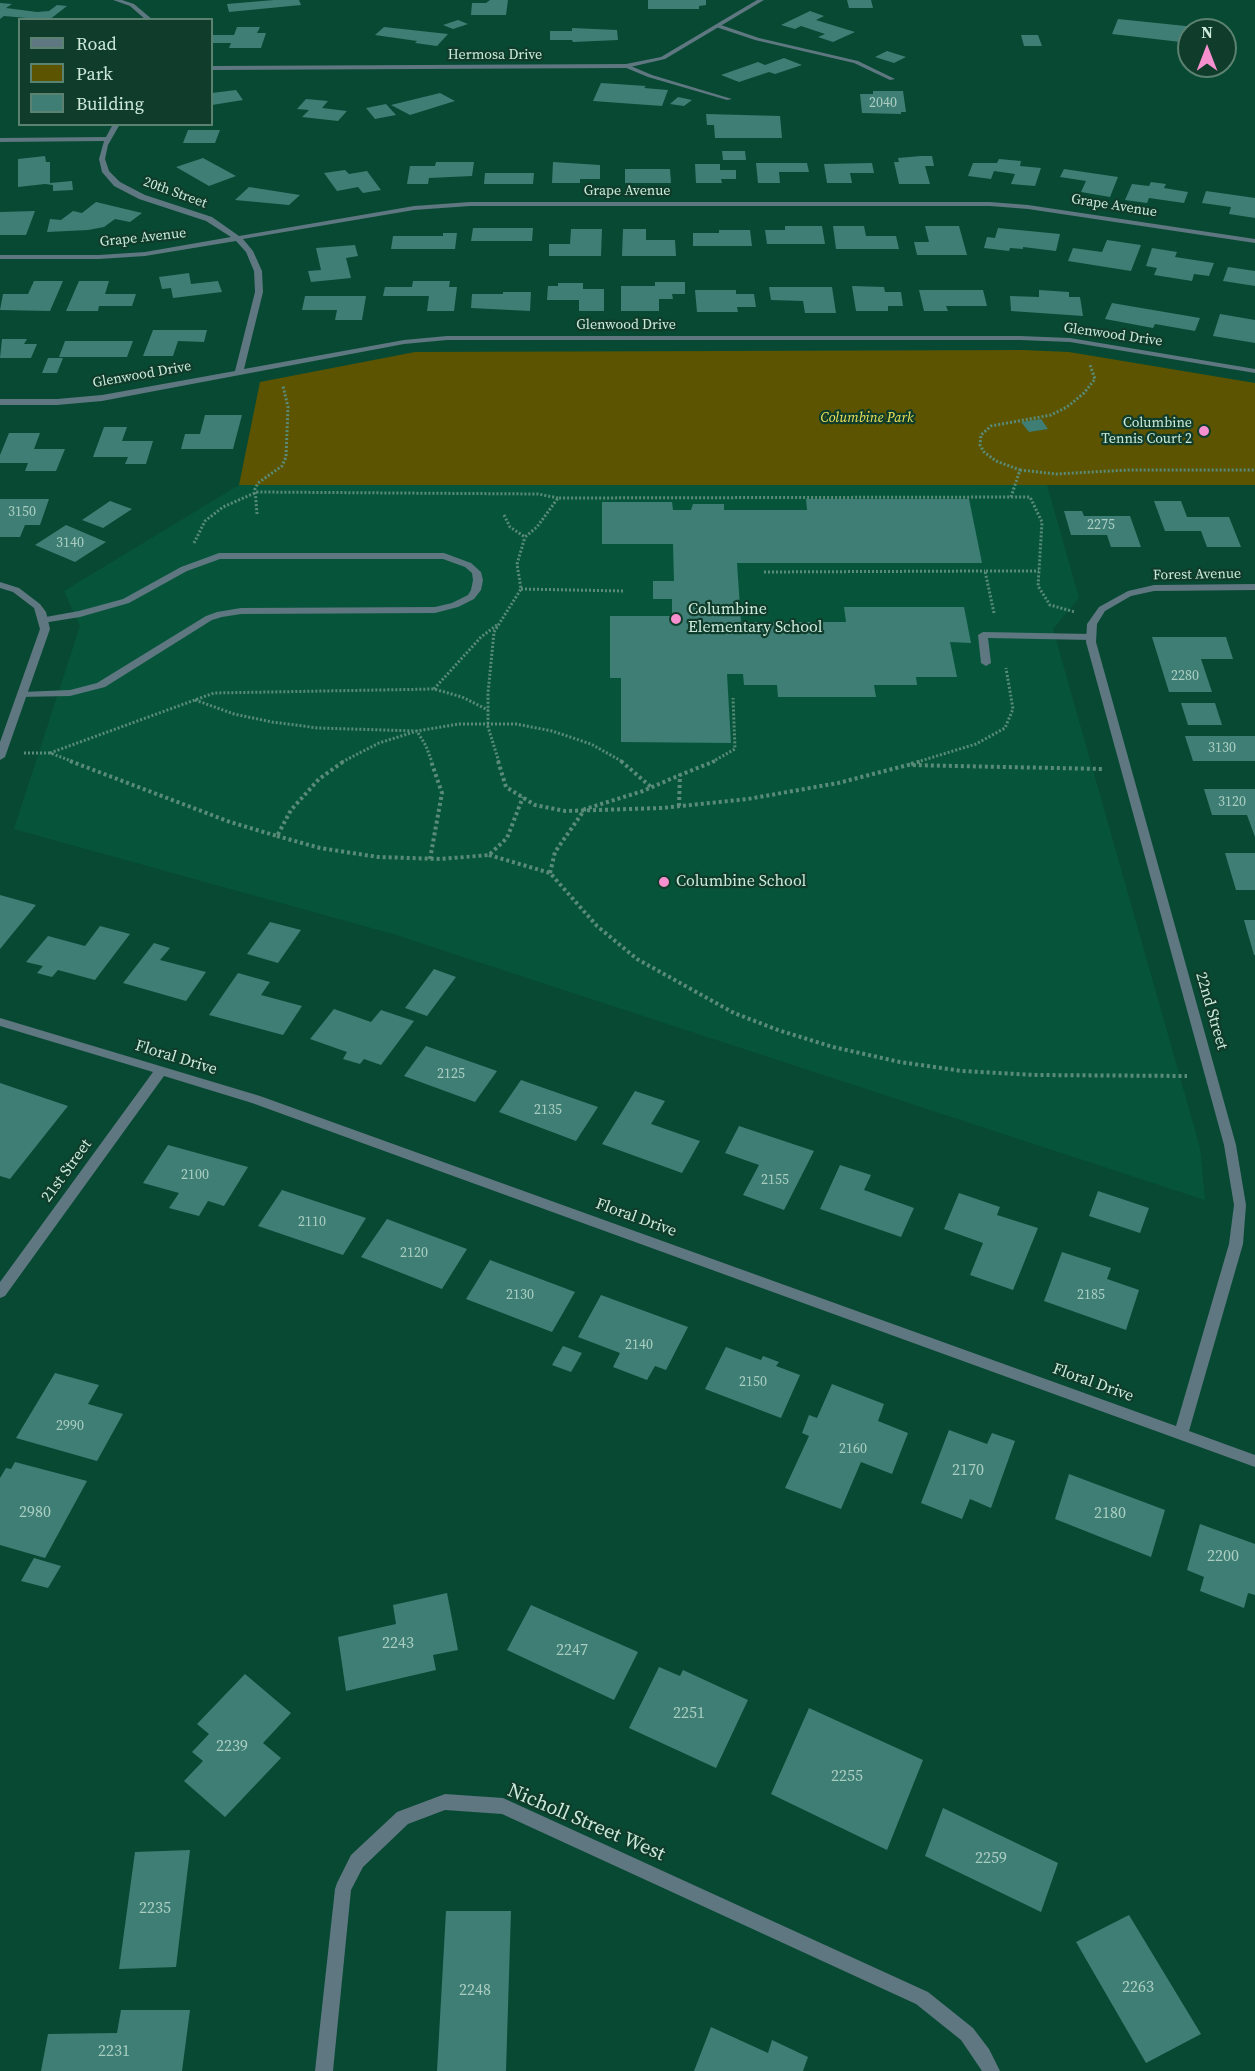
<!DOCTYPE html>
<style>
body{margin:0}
#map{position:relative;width:1255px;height:2071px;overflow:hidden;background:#084933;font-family:"Source Serif 4",serif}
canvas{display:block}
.legend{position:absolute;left:18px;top:18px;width:195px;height:108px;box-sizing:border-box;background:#0f3c2b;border:2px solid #5b8171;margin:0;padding:8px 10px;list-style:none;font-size:18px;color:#cce9da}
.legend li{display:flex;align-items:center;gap:12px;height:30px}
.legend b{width:30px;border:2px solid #5b8171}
.north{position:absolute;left:1177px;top:18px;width:60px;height:60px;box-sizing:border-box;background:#0f3c2b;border:2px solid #5b8171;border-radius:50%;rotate:0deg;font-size:16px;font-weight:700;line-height:24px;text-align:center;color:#cce9da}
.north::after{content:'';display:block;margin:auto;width:21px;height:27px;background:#f790ce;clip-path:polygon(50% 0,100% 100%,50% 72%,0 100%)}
</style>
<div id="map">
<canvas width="1255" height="2071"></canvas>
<ul class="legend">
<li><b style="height:8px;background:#5e7780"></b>Road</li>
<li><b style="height:16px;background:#5c5400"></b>Park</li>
<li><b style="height:16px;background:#3f7e75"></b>Building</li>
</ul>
<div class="north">N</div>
</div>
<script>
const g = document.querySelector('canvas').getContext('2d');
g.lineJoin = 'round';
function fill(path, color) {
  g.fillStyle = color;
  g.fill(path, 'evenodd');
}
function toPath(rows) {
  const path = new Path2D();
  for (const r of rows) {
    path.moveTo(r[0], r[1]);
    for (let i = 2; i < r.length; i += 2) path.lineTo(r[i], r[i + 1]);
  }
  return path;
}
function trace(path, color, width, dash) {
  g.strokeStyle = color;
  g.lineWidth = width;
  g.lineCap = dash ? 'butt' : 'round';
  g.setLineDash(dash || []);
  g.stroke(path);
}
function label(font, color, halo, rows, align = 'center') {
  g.font = font + ' "Source Serif 4",serif';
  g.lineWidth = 4.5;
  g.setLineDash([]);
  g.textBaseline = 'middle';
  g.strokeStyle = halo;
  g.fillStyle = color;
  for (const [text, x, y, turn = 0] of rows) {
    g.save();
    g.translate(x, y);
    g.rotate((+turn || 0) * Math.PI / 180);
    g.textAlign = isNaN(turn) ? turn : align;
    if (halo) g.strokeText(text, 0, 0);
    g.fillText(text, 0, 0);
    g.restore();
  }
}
fill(toPath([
 [239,485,1047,485,1079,598,1053,629,1200,1148,1205,1200,393,934,14,829,80,626,64,591]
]), '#06553b');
fill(toPath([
 [1023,350,1069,352,1255,383,1255,485,239,485,260,382,415,352]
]), '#5c5400');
fill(toPath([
 [274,0,299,0,301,5,229,12,227,4],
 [490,0,508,0,506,15,471,15,472,3,486,3],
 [648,0,706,0,706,5,699,6,699,9,648,9],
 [847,0,871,0,873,8,849,8],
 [0,3,12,4,6,8,37,12,49,11,57,5,67,6,49,20,4,16,0,19],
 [810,11,824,16,816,20,855,32,833,42,818,37,825,34,801,26,795,29,781,25],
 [1118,19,1205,28,1205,30,1189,30,1189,43,1112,34],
 [458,20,468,24,453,29,443,25],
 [237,27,260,27,257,33,266,33,261,48,229,48,231,43,212,43,212,35,234,35],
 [384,27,448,34,437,46,415,43,417,41,375,35],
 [572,28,617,30,618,40,573,42,572,40,550,40,550,31,572,31],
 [1021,35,1038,35,1042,46,1024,46],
 [887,51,906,57,894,63,875,57],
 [784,58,802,65,775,74,769,72,739,82,721,75,758,62,765,65],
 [601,83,646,86,644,88,668,90,662,106,593,101],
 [236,90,243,100,212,105,212,93],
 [873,91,903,91,906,112,901,112,901,114,862,113,860,94,873,94],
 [440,93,455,101,410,115,391,105],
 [678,97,692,100,684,106,670,104],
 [306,99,328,101,322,108,347,111,338,121,302,117,309,110,297,109],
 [386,104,396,115,375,119,366,108],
 [706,114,780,116,782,138,715,138,714,125,707,125],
 [188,130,220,130,215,143,183,143],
 [722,151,745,151,746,160,723,160],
 [45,156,46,162,50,162,50,183,72,181,73,190,53,191,53,185,45,184,18,187,18,159],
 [921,156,932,156,934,166,925,166,930,184,899,184,894,162,899,162,898,158],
 [203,158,236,176,209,186,176,167],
 [999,159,1021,161,1020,166,1041,168,1035,186,1011,184,1015,174,994,171,991,179,968,176,973,163,997,163],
 [436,162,474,162,472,176,429,178,428,184,407,184,410,166,435,166],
 [553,162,600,165,600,179,580,179,580,183,552,183],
 [756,163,807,163,809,172,779,172,780,183,758,183],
 [872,163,874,173,850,173,852,183,827,183,824,164],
 [695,164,720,164,720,170,736,170,736,179,721,179,722,183,696,183],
 [625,169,670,169,671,183,625,183],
 [1064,169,1118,177,1110,197,1081,192,1086,181,1060,177],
 [345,170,349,174,367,171,381,190,363,193,358,187,337,191,324,173],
 [485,173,534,173,533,184,484,184],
 [1151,182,1166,184,1164,188,1188,192,1184,203,1149,198,1147,203,1125,200,1132,184,1149,186],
 [249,187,300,195,289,205,235,200],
 [1206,191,1255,198,1255,218,1229,214,1231,207,1202,203],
 [96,202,142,213,130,222,115,219,104,227,88,230,47,232,50,219,61,220,73,211,82,213],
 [35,211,26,235,0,235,0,212],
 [785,226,822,226,825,244,767,244,765,230,785,230],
 [833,226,864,226,866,236,896,236,899,249,836,249],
 [925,226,959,226,967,255,917,255,914,242,929,242],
 [473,228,533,228,532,241,471,241],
 [998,228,1060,234,1056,251,1023,247,1023,249,1010,248,1009,251,984,248,987,237,995,238],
 [571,229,602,229,601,256,549,256,549,244,570,244],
 [623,229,646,229,646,240,675,240,676,256,622,256],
 [719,230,750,230,752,246,693,246,693,233,719,233],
 [443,233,457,233,455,249,391,249,393,236,443,236],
 [1107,240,1141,245,1131,271,1068,261,1073,248,1102,252],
 [355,245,358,256,346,258,351,278,311,282,308,271,321,270,316,248],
 [1152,248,1177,252,1175,257,1214,263,1209,276,1194,274,1192,281,1154,275,1157,268,1146,266],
 [1228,267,1255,271,1255,286,1223,281],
 [189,273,191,284,218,281,222,292,173,298,171,288,162,289,159,277],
 [34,281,63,281,50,311,0,310,3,294,28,294],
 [79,281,109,281,105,294,136,294,132,306,99,306,98,311,66,311],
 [413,281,450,281,449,287,457,287,454,311,427,311,429,296,383,296,385,287,412,287],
 [655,282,685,282,685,294,672,294,673,299,659,299,659,311,621,311,621,286,655,286],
 [558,283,583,283,583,289,604,289,604,311,579,311,579,300,547,300,548,286,558,286],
 [852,286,884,287,885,292,901,292,903,306,888,306,888,311,856,311],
 [769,287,832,287,836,313,805,313,803,301,771,300],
 [695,290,736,290,736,294,754,294,756,307,737,307,738,312,697,312],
 [919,290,983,290,987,306,946,306,948,311,924,311],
 [1039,290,1069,292,1069,297,1080,297,1083,316,1011,311,1010,296,1039,297],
 [503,292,531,292,530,311,471,308,472,294,503,294],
 [305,296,366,296,362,320,335,320,337,310,302,310],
 [1112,303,1200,318,1195,331,1155,324,1153,328,1105,319],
 [1220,314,1255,320,1255,343,1213,336],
 [153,330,207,330,204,342,178,341,173,356,143,356],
 [2,339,27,339,24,344,37,344,31,358,0,358],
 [65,341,133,341,127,357,59,357],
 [48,358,63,358,57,373,42,373],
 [205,415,242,415,233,449,181,449,185,434,200,434],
 [1041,419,1048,429,1029,432,1021,422],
 [104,427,127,427,122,441,153,441,146,464,125,464,128,457,93,457],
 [9,433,40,433,34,449,65,449,56,471,25,471,28,463,0,463,0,455],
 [0,499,49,499,40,525,25,525,20,537,0,537],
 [806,499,969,499,982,563,737,563,741,622,846,622,844,607,964,607,971,643,950,642,957,677,916,677,917,685,874,685,876,697,778,697,777,685,744,685,743,674,727,674,731,743,621,742,621,678,610,678,610,616,672,616,672,599,653,599,653,581,674,581,673,544,602,544,602,502,672,502,673,510,691,510,693,504,724,504,724,510,807,510],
 [110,501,132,509,103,528,82,520],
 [1154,501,1181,501,1187,517,1229,517,1241,547,1207,547,1201,531,1165,531],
 [1064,511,1082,511,1084,516,1130,516,1141,547,1111,547,1107,535,1071,535],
 [66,525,106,542,75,562,35,545],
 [1152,637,1226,637,1233,659,1201,659,1212,692,1169,692],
 [1181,703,1215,703,1222,725,1188,725],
 [1185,736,1255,736,1255,761,1193,761],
 [1204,789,1255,789,1255,837,1247,815,1212,815],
 [1225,853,1255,853,1255,890,1236,890],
 [0,895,36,905,0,949],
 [1244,920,1255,920,1255,955,1254,955],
 [270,922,301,930,278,963,247,954],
 [100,926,130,934,95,980,58,970,52,977,37,973,43,966,26,962,48,936,85,946],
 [154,943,170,948,160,960,206,972,186,1001,123,983],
 [434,969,456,977,427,1016,405,1008],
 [238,973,270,982,261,995,302,1006,283,1035,209,1015],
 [334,1009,371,1022,381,1010,414,1021,381,1065,364,1059,360,1064,343,1059,347,1052,310,1039],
 [426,1046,497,1071,475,1102,404,1076],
 [521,1080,598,1107,576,1141,499,1112],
 [0,1083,68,1106,10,1179,0,1176],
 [635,1091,665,1101,651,1124,700,1141,682,1173,602,1144],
 [739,1126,814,1151,784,1210,743,1195,759,1165,725,1153],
 [168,1145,248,1167,224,1206,208,1201,199,1216,169,1208,179,1193,143,1183],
 [840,1165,871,1175,864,1190,914,1208,901,1237,820,1209],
 [282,1190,366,1218,343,1255,258,1226],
 [1098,1191,1149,1208,1140,1233,1089,1216],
 [959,1193,1000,1207,997,1215,1038,1228,1013,1290,970,1275,983,1243,944,1229],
 [387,1219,467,1249,442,1289,361,1257],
 [1062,1252,1111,1268,1107,1279,1139,1290,1126,1330,1044,1301],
 [490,1260,575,1292,552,1332,466,1299],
 [601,1295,688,1327,666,1370,655,1366,647,1380,613,1367,620,1353,578,1337],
 [563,1346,582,1353,571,1372,552,1365],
 [726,1347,761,1360,763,1356,779,1362,776,1366,800,1375,781,1418,705,1389],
 [55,1373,99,1385,88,1404,123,1414,97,1461,16,1438],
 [832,1384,884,1404,878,1421,908,1433,892,1474,861,1462,841,1509,785,1488,809,1436,802,1433,809,1415,817,1418],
 [949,1430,987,1444,992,1433,1015,1441,991,1508,970,1499,962,1519,921,1503],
 [15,1462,87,1481,45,1558,0,1545,0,1478,6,1468,11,1469],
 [1069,1474,1165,1510,1151,1557,1055,1519],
 [1200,1524,1255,1544,1255,1595,1248,1593,1244,1608,1200,1591,1204,1577,1187,1570],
 [34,1558,61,1566,48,1588,21,1581],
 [447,1593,458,1650,433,1655,436,1670,346,1691,338,1637,396,1624,393,1605],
 [531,1605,638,1652,614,1700,507,1650],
 [659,1667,680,1676,683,1670,748,1700,716,1768,629,1728],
 [245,1674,291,1713,263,1743,281,1758,225,1817,184,1781,203,1761,192,1752,209,1734,197,1724],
 [809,1708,923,1760,887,1850,771,1794],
 [943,1808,1058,1863,1041,1912,925,1856],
 [190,1850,176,1967,119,1969,135,1852],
 [446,1911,511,1911,506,2071,437,2071],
 [1129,1915,1201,2034,1146,2063,1076,1942],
 [121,2010,190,2010,182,2071,41,2071,48,2034,117,2033],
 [711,2027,768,2053,772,2040,808,2057,803,2071,694,2071]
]), '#3f7e75');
trace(toPath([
 [1020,470,1056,474,1128,470,1255,470],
 [1011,497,1020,470,996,461,984,452,980,445,981,435,991,426,1051,415,1067,407,1084,393,1095,379,1090,365],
 [257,514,255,489,258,483,282,466,286,457,288,407,283,386],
 [504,515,510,527,525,537,537,527,558,498,1030,497,1042,522,1038,586,1050,605,1075,612],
 [194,543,205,521,223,507,257,492,538,494,558,498],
 [764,572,985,571],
 [521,589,624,591],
 [994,613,985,571,1039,571],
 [434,689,481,637,497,625],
 [195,700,234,714,272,722,318,728,417,731,426,746,432,762],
 [24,753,50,753,74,762],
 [50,753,214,693,434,689,462,697,488,710],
 [342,762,379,743,417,731,459,724,516,724,552,731,591,744,623,762],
 [499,762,488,727,488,693,494,632,521,589,517,564,525,537],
 [712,762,735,749,733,698],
 [917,762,976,744,1005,728,1013,709,1006,668]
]), '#598b78', 3, [2, 2]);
trace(toPath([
 [70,761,230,822,277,836,291,810,319,779,344,761],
 [498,761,506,787,535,805,565,811,662,808,748,799,838,783,908,765,1103,769],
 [621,761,651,787],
 [911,764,922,761],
 [679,806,680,775,715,761],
 [277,836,320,848,378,857,441,859,489,855,507,838,523,797],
 [489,855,550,873,597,926,637,959,734,1013,778,1030,833,1047,900,1062,962,1071,1034,1075,1187,1076],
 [430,859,442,793,431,761],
 [550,873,555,852,585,809,643,791,680,775]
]), '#598b78', 4, [3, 3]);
fill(toPath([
 [718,24,759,38,858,61,895,79,890,80,854,63,755,40,716,27,718,24],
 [626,64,652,75,732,99,727,100,648,77,624,67,624,65,626,64],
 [219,553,444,553,471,563,481,572,483,580,481,590,474,599,458,607,435,613,241,614,222,617,212,620,105,687,70,696,18,697,18,693,22,692,70,690,97,683,206,616,217,612,241,608,435,607,452,603,468,595,471,590,473,580,472,573,465,567,443,559,220,559,187,571,129,603,80,617,43,623,38,620,40,618,79,611,123,599,181,567,219,553],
 [983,632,1091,634,1096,637,1091,640,988,638,991,663,986,666,981,663,978,635,983,632]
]), '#5e7780');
fill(toPath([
 [113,0,122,0,134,4,153,20,146,20,130,6,113,0],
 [757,0,764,0,665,59,626,68,212,70,212,66,626,64,661,57,757,0],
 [113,124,120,124,108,145,105,159,109,171,120,182,145,195,212,217,239,236,414,206,470,202,990,202,1028,205,1255,239,1255,243,1028,209,990,206,470,206,414,210,243,239,253,251,262,271,263,292,244,369,404,340,447,336,1020,336,1070,338,1255,369,1255,373,1070,342,1020,340,447,340,404,344,102,401,57,405,0,405,0,399,57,399,102,395,235,371,255,292,254,271,246,252,236,241,145,256,99,259,0,259,0,255,99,255,145,252,231,237,206,221,139,199,114,186,102,172,99,159,104,141,0,142,0,138,106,137,113,124],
 [0,582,19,588,40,604,46,612,50,629,5,757,0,760,0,742,40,629,34,608,13,592,0,588,0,582],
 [1255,584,1255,590,1154,591,1131,596,1105,611,1097,624,1096,642,1236,1145,1246,1205,1243,1244,1189,1431,1255,1455,1255,1467,252,1103,164,1076,5,1296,0,1298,0,1282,153,1072,0,1026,0,1018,260,1096,1176,1426,1229,1244,1234,1205,1224,1145,1086,642,1087,624,1099,607,1128,591,1154,585,1255,584],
 [445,1794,503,1798,928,1992,973,2028,989,2049,1000,2071,982,2071,961,2040,916,2004,502,1814,445,1810,408,1824,363,1867,351,1890,333,2071,315,2071,335,1889,337,1883,351,1855,397,1812,445,1794]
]), '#5e7780');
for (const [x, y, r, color] of [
 [1204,431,6,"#f790ce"],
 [676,619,6,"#f790ce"],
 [664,882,6,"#f790ce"]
]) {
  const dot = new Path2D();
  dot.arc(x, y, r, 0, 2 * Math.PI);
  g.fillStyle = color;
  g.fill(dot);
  trace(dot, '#0f3c2b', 2);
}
label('14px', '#cce9da', '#0f3c2b', [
 ["Hermosa Drive",495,55],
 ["Grape Avenue",627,191],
 ["20th Street",175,193,20],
 ["Grape Avenue",1114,206,9],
 ["Grape Avenue",143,238,-6],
 ["Glenwood Drive",626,325],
 ["Glenwood Drive",1113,335,8],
 ["Glenwood Drive",142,375,-10],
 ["Forest Avenue",1197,575,-1]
]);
label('14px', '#a9cec1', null, [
 ["2040",883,103],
 ["3150",22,512],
 ["2275",1101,525],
 ["3140",70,543],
 ["2280",1185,676],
 ["3130",1222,748],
 ["3120",1232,802],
 ["2125",451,1074],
 ["2135",548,1110],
 ["2100",195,1175],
 ["2155",775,1180],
 ["2110",312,1222],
 ["2120",414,1253],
 ["2130",520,1295],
 ["2185",1091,1295],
 ["2140",639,1345],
 ["2150",753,1382],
 ["2990",70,1426],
 ["2160",853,1449]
]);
label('italic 14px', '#f0e359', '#0f3c2b', [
 ["Columbine Park",867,418]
]);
label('14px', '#cce9da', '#0f3c2b', [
 ["Columbine",1192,423],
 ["Tennis Court 2",1192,439]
], 'right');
label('16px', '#cce9da', '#0f3c2b', [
 ["Columbine",688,610],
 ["Elementary School",688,628],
 ["Columbine School",676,882]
], 'left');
label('16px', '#cce9da', '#0f3c2b', [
 ["22nd Street",1211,1011,74],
 ["Floral Drive",176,1058,17],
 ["21st Street",67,1171,-54],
 ["Floral Drive",636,1218,20],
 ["Floral Drive",1093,1383,20]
]);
label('16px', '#a9cec1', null, [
 ["2170",968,1471],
 ["2980",35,1513],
 ["2180",1110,1514],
 ["2200",1223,1557],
 ["2243",398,1644],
 ["2247",572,1651],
 ["2251",689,1714],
 ["2239",232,1747],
 ["2255",847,1777],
 ["2259",991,1859],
 ["2235",155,1909],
 ["2263",1138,1988],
 ["2248",475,1991],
 ["2231",114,2052]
]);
label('20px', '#cce9da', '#0f3c2b', [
 ["Nicholl Street West",586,1823,23]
]);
</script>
